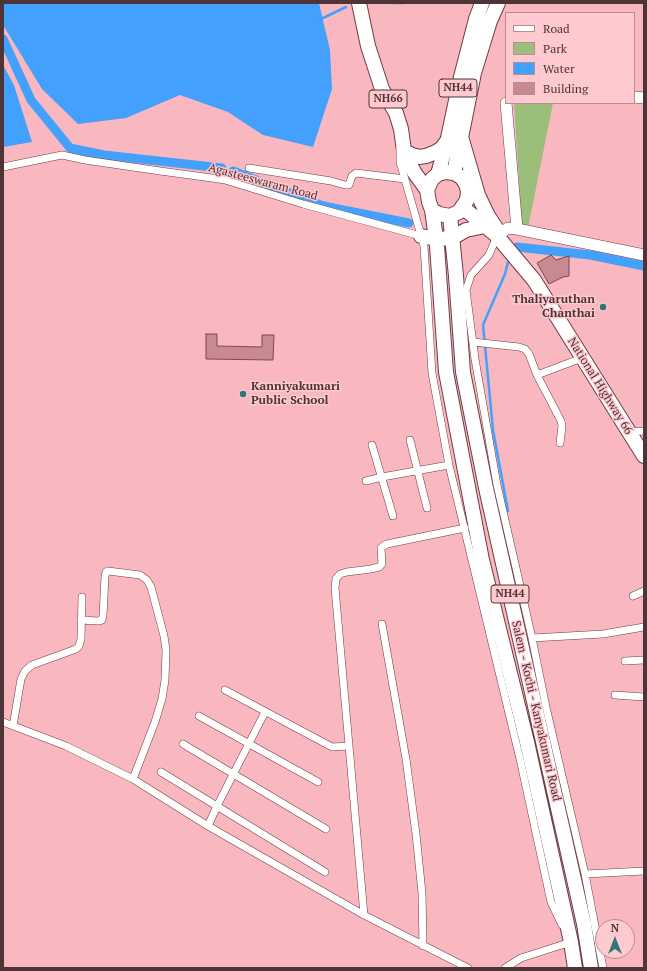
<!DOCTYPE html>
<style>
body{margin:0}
#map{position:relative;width:647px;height:971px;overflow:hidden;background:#f9b8bf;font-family:"PT Serif",serif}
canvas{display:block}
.frame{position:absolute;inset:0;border:4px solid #4f3437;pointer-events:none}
.legend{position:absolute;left:505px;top:12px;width:130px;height:92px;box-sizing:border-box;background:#fec9cf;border:1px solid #b88d92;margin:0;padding:5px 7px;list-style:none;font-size:12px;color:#4f3437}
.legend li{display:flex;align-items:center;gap:8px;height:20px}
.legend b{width:20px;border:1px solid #b88d92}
.north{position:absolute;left:595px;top:919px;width:40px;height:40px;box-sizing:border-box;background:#fec9cf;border:1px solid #b88d92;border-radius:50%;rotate:0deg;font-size:11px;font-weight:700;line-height:16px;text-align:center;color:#4f3437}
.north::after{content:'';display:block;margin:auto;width:14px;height:18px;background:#2e7774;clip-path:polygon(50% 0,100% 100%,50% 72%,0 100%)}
</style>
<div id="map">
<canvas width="647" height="971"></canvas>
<div class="frame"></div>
<ul class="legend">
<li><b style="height:5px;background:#fff"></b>Road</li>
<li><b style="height:11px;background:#9bbe7b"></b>Park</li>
<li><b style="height:11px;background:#43a0fc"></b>Water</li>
<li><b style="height:11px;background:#c88a91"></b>Building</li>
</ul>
<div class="north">N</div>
</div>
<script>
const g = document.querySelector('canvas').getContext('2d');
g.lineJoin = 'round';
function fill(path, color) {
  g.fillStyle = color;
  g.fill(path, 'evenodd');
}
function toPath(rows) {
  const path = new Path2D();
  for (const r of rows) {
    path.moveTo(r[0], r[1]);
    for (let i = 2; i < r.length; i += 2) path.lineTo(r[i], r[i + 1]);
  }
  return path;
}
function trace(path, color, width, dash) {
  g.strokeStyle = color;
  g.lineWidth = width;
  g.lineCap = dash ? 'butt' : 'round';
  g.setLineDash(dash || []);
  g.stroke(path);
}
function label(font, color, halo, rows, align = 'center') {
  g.font = font + ' "PT Serif",serif';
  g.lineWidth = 3;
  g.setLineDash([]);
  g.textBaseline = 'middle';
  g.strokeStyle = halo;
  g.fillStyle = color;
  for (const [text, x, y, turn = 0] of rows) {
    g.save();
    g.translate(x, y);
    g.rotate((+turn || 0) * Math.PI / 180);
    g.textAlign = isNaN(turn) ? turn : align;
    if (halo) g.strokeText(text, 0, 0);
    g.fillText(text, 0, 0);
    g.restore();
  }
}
fill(toPath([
 [514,103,553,103,528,228,522,226]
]), '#9bbe7b');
fill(toPath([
 [3,3,319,3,330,50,332,89,313,147,263,135,228,112,180,95,126,118,78,124,42,89,3,25],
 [3,65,14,85,32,142,3,147]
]), '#43a0fc');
trace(toPath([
 [392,3,404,3],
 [321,19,346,7],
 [508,511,493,430,483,325,505,274,509,258]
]), '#43a0fc', 2.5);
trace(toPath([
 [3,39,31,100,70,148,104,155,222,168],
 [233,171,323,206,409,223],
 [517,247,590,255,644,266]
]), '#43a0fc', 9);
const building = toPath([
 [551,255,556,260,569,256,569,276,563,277,549,284,537,263,551,255],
 [206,334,217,334,217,346,262,347,262,335,274,335,273,360,206,359,206,334]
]);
fill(building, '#c88a91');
trace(building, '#7e474f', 1);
const street = toPath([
 [400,149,400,162,424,246,432,373,449,465,520,759,551,902,562,925],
 [3,167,62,155,85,160,160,171,212,178,225,180,303,204,421,236],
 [249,168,331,181,345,185,349,185,352,176,356,173,405,179],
 [497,236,489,255,471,275,466,290,475,359,497,485,532,638,546,707,585,874,603,968],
 [473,342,519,347,525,349,529,354,537,375,582,358],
 [537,375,561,421,562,426,560,443],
 [629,432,644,431],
 [410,440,427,508],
 [372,445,393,516],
 [366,481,382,477,449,465],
 [633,596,644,591],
 [81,620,98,621,102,620,103,616,105,576,106,572,108,571,140,575,147,580,151,587,164,636,166,650,165,680,162,699,155,722,133,779],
 [382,624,406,759,416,834,422,893,423,946],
 [532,638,603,634,644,627],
 [625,661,644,660],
 [225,690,332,747,349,746],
 [615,695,644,697],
 [199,716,318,782],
 [3,722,66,746,133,779,208,826,364,915,468,968],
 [13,726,21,679,25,671,32,665,76,649,79,646,81,639,82,597],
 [183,744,326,829],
 [161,772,325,872],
 [208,826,217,806,265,712],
 [585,874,644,871],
 [364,915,335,588,336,579,340,574,347,572,371,569,379,567,382,564,381,548,383,546,387,544,465,528],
 [505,968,521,958,571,942,569,940]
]);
const secondary = toPath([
 [634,97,644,98],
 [506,103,517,229],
 [497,236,508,228,517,229,644,255]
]);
const highway = toPath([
 [359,3,368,46,382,89,396,113,401,129,404,151,414,172,427,190],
 [462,140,478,195,488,216,498,231],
 [404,151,412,155,419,157,426,156,436,152,442,148,447,141],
 [454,173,474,73,490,21,498,3],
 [438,174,448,138,461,77,476,19,482,3],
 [462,207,477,219,497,236,534,280,644,456],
 [432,210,439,214,450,216,459,212,467,200,468,191,466,184,461,177,454,173,446,172,438,174,432,179,427,190,429,202,432,210,437,246,446,372,482,560,527,742,571,942,575,968],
 [450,216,456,276,463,372,486,488,584,924,591,968],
 [421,236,436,239,452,238,466,230,485,226]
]);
trace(street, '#713b43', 8);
trace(secondary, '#713b43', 12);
trace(highway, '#713b43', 16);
trace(street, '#fff', 7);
trace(secondary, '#fff', 11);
trace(highway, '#fff', 14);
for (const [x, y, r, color] of [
 [603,307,4,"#2e7774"],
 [243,394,4,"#2e7774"]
]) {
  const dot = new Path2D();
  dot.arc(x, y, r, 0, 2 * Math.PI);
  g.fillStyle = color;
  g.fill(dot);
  trace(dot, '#fec9cf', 1.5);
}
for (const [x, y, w] of [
 [458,88,38],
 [388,99,38],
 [510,594,38]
]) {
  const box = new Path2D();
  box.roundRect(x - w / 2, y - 9, w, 18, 3);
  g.fillStyle = '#fec9cf';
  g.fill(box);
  trace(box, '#4f3437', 1);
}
label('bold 11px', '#4f3437', null, [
 ["NH44",458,88],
 ["NH66",388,99],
 ["NH44",510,594]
]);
label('12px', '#4f3437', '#fec9cf', [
 ["Agasteeswaram Road",263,182,15],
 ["National Highway 66",600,386,58],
 ["Salem - Kochi - Kanyakumari Road",536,711,77]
]);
label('bold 12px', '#4f3437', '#fec9cf', [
 ["Thaliyaruthan",595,300],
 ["Chanthai",595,314],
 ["Kanniyakumari",251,387,"left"],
 ["Public School",251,401,"left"]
], 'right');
</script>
